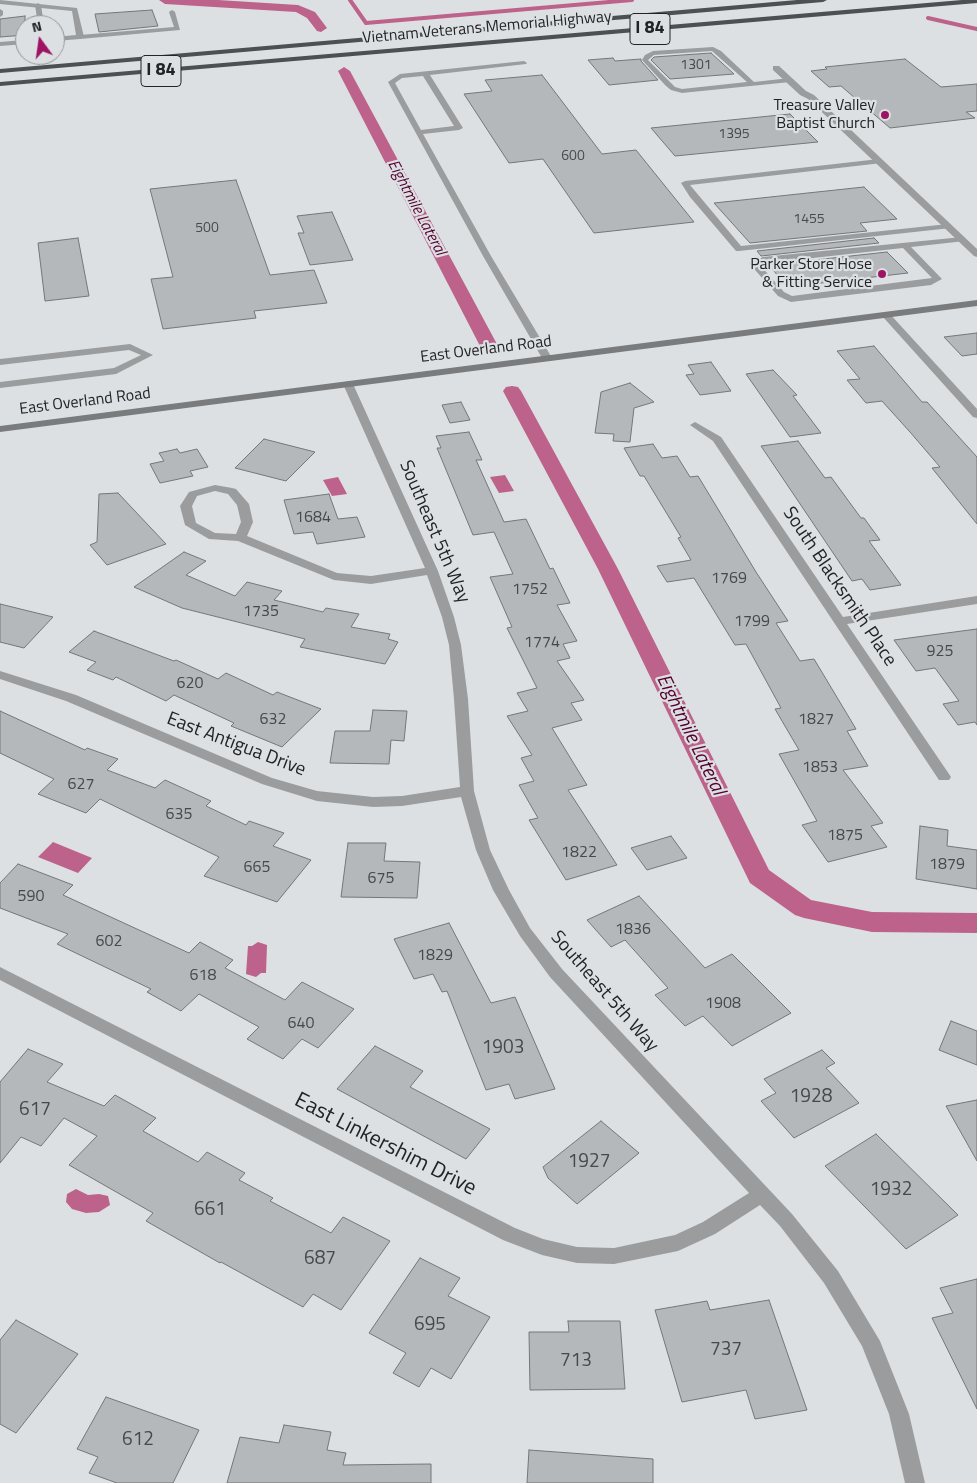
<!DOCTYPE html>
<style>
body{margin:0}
#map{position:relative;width:977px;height:1483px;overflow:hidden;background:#dde0e3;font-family:"Titillium Web",sans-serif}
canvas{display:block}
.north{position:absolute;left:15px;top:15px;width:50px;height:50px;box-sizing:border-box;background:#dde0e3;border:1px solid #929497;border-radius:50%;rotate:346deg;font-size:14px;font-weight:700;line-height:20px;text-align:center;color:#222324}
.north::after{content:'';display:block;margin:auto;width:18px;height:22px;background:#9e1462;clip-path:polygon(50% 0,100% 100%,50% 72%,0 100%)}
</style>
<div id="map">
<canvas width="977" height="1483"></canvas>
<div class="north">N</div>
</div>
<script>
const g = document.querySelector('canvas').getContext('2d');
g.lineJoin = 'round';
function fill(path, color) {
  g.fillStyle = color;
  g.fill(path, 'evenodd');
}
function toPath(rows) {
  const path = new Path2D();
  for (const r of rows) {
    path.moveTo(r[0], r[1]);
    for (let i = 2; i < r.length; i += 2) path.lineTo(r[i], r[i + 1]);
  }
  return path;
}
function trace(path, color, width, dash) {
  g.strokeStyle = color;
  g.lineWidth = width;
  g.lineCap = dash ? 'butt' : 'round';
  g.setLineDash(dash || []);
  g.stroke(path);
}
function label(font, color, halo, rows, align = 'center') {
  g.font = font + ' "Titillium Web",sans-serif';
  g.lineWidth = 4.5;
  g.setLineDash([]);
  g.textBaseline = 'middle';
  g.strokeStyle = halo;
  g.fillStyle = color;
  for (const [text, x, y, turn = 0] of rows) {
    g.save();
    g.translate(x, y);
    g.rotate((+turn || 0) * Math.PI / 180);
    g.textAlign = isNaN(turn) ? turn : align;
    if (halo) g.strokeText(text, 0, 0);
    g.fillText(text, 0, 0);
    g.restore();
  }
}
fill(toPath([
 [505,475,514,491,499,493,490,477],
 [338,477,347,494,332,496,323,480],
 [53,842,92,858,78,873,38,857],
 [258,942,267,945,266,973,261,973,256,977,246,974,248,946,252,946],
 [76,1189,88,1195,99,1194,108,1196,110,1205,99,1212,86,1213,72,1209,66,1202,67,1194]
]), '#bd628b');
trace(toPath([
 [350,0,366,23,632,0],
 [928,18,977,29]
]), '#bd628b', 4);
fill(toPath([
 [159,0,218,0,298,5,315,12,327,28,321,32,317,31,307,18,296,12,165,4,159,0],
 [344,67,350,71,498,346,495,350,489,351,483,350,480,346,338,71,344,67],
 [512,386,518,387,521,391,618,569,769,870,811,900,872,912,977,913,977,933,872,932,804,918,795,915,750,883,598,569,503,391,506,387,512,386]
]), '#bd628b');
const building = toPath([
 [152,10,158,26,99,32,95,14,152,10],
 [25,16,25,35,0,37,0,19,25,16],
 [711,53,734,74,670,79,651,60,654,57,711,53],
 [613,58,615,61,641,59,641,61,658,80,609,85,588,60,613,58],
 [905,59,941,87,977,84,977,111,966,112,975,118,890,128,841,86,829,87,811,71,827,69,825,67,905,59],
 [542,75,602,154,636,150,694,222,594,233,543,159,509,163,464,94,492,91,485,80,542,75],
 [790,114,818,142,675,156,651,128,790,114],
 [236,180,270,275,314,270,327,303,254,311,256,318,163,329,151,279,173,277,150,189,236,180],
 [864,187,897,219,860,223,867,231,750,243,714,203,864,187],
 [332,212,353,260,310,265,298,233,304,233,297,216,332,212],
 [78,238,89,296,45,301,38,243,78,238],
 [874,238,879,243,761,256,757,251,874,238],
 [887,252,908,273,787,287,769,265,887,252],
 [977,333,977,354,962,356,944,337,977,333],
 [874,346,922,402,927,402,977,457,977,524,932,468,940,467,910,432,882,401,866,403,847,380,860,379,837,351,874,346],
 [711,362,731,391,700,395,686,375,694,374,688,365,711,362],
 [773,370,797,395,793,396,821,433,790,437,746,374,773,370],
 [630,383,654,402,634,408,630,442,613,441,614,434,595,433,601,392,630,383],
 [461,402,470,420,450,423,442,405,461,402],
 [469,432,482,460,476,460,504,522,526,519,550,569,553,568,570,603,557,605,577,641,563,644,570,658,557,661,584,700,571,703,582,720,552,728,587,785,568,790,617,865,566,880,529,820,538,818,519,785,534,781,521,758,532,755,507,716,528,711,517,693,537,688,507,628,512,627,490,577,513,574,494,532,473,535,437,448,441,448,436,436,469,432],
 [264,439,315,452,286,481,235,468,264,439],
 [798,441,825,478,831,477,861,518,864,518,880,540,869,541,901,585,870,590,862,579,852,581,761,446,798,441],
 [653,444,662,458,677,456,690,477,698,476,756,572,788,621,776,623,800,661,814,659,856,729,847,731,868,766,843,770,883,823,871,826,887,847,828,862,802,825,817,821,779,754,799,750,775,709,781,708,746,644,735,645,694,578,667,582,657,566,691,560,678,538,681,537,644,476,640,476,624,448,653,444],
 [177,449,180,453,197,449,208,467,190,471,193,476,160,483,150,464,164,461,159,453,177,449],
 [118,493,166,544,107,565,90,545,97,542,99,494,118,493],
 [329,494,338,519,357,517,365,537,317,544,313,532,294,534,284,500,329,494],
 [184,552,206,561,186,575,235,596,247,582,282,591,274,600,323,612,326,608,359,614,351,627,390,634,388,639,398,642,385,664,300,647,305,639,182,608,134,587,184,552],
 [0,604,53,617,24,648,0,642,0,604],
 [977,629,977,725,975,722,958,725,943,704,959,701,935,668,916,671,894,640,977,629],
 [94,631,174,661,176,660,218,679,226,673,273,695,277,692,321,709,282,747,231,726,234,723,174,695,166,701,116,677,113,680,87,670,96,662,69,652,94,631],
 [373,710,407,711,404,741,391,740,389,764,330,763,335,731,370,731,373,710],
 [0,711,85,750,87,748,118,759,107,770,155,788,165,780,211,801,206,806,246,825,249,821,284,833,273,846,311,860,277,902,204,876,219,857,100,799,86,813,38,794,54,779,0,753,0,711],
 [920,826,948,830,947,846,977,850,977,889,916,879,920,826],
 [671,836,687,858,647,870,631,848,671,836],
 [348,843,386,843,384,861,420,862,417,898,341,897,348,843],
 [18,864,73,885,63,895,189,953,200,942,233,960,225,968,285,1000,302,982,354,1009,318,1048,302,1039,283,1059,247,1039,259,1027,199,994,181,1011,147,992,151,989,57,944,68,934,0,908,0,883,18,864],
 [639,896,705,968,732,954,791,1013,732,1046,703,1016,685,1026,655,995,668,988,625,940,611,947,587,920,639,896],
 [449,923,491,1003,515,997,555,1089,515,1099,509,1084,486,1090,447,991,442,992,433,974,414,979,394,939,449,923],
 [951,1021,977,1031,977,1065,939,1050,951,1021],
 [375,1046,423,1071,410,1087,490,1129,466,1159,337,1089,375,1046],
 [28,1049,63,1064,47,1082,104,1106,115,1095,156,1118,143,1131,198,1162,207,1152,245,1173,239,1180,273,1198,270,1201,331,1233,343,1217,390,1241,341,1310,313,1294,303,1307,221,1262,220,1263,146,1221,153,1213,69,1165,97,1136,64,1118,41,1146,21,1137,0,1163,0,1082,28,1049],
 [822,1050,835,1063,826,1068,859,1103,794,1138,761,1101,776,1093,764,1079,822,1050],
 [977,1100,977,1161,946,1106,977,1100],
 [601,1121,639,1153,577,1204,548,1178,543,1167,601,1121],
 [876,1134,958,1215,906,1249,825,1166,876,1134],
 [420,1258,460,1278,448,1296,490,1317,451,1379,431,1368,419,1387,393,1373,406,1353,369,1333,420,1258],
 [977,1279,977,1409,932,1318,953,1313,940,1288,977,1279],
 [769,1300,807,1410,755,1419,746,1390,682,1402,655,1310,707,1301,710,1310,769,1300],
 [16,1320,78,1354,16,1433,0,1424,0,1340,16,1320],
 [568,1321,620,1321,625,1389,530,1390,529,1332,569,1332,568,1321],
 [106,1397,199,1430,173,1483,117,1483,89,1473,98,1457,77,1449,106,1397],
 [284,1425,331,1432,327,1450,346,1453,343,1465,431,1464,431,1483,227,1483,240,1437,279,1443,284,1425],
 [529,1450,653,1459,653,1483,527,1483,529,1450]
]);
fill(building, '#b5b8ba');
trace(building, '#737779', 1);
fill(toPath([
 [38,3,41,5,44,25,38,25,35,5,38,3],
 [0,9,3,11,3,15,0,17,0,9],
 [172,10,175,12,180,30,80,39,77,37,80,35,174,27,169,12,172,10],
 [713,47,721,51,754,82,790,78,793,80,790,82,682,93,671,90,666,86,642,60,645,55,653,51,713,47],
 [712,51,747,82,682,89,675,87,648,60,654,55,712,51],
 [524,61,527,63,526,64,430,75,463,128,459,130,423,134,491,256,552,358,547,361,542,358,483,256,388,82,400,74,524,61],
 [423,76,454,126,421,130,395,83,402,78,423,76],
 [879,159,883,161,882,163,690,185,741,246,948,224,951,224,951,228,739,251,736,251,690,197,681,183,685,181,879,159],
 [962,237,966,239,965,241,911,247,942,279,931,285,791,302,778,296,749,263,763,257,962,237],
 [903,248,932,278,792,296,784,292,759,264,903,248],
 [130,344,153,355,116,374,0,388,0,382,114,368,141,355,129,350,0,365,0,359,130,344]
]), '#9a9c9d');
fill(toPath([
 [0,0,77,8,84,37,80,39,55,41,55,37,76,35,72,11,0,4,0,0],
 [25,40,25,44,0,46,0,42,25,40],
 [773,66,779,66,806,91,814,95,977,249,977,257,974,256,808,99,800,95,773,70,773,66],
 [886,312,889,313,977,409,977,418,973,417,883,317,883,313,886,312],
 [348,381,353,384,438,571,454,617,461,645,468,699,474,791,490,850,509,890,530,928,562,969,792,1214,838,1271,880,1341,909,1414,925,1483,905,1483,889,1414,862,1346,824,1283,780,1226,760,1205,715,1234,678,1251,614,1264,577,1263,542,1255,503,1240,0,980,0,967,515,1228,543,1239,577,1247,614,1248,675,1235,703,1222,749,1193,550,977,520,936,493,890,476,850,461,797,402,806,373,807,317,801,262,784,66,701,0,679,0,671,76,695,272,778,317,791,373,797,402,796,460,787,454,699,449,645,442,617,427,575,371,584,334,580,238,541,209,539,185,525,180,506,189,492,215,485,232,488,236,489,249,504,253,522,247,536,337,573,371,576,425,568,343,384,348,381],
 [215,491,228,494,237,505,241,522,236,534,215,533,196,523,192,506,197,496,215,491],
 [695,422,721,437,843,617,977,596,977,604,847,624,949,774,951,777,949,780,939,780,713,441,690,425,695,422]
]), '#9a9c9d');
fill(toPath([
 [977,300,977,306,0,432,0,426,977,300]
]), '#797b7c');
fill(toPath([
 [797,0,827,0,823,2,0,73,0,69,797,0],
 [962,0,977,0,977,3,0,86,0,82,962,0]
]), '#4d5052');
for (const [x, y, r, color] of [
 [885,115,5,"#9e1462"],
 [882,274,5,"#9e1462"]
]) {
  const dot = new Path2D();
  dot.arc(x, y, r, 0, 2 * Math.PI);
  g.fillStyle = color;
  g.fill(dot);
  trace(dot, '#dde0e3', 2);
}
label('14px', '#47484a', null, [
 ["1301",696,66],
 ["1395",734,135],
 ["600",573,157],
 ["1455",809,220],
 ["500",207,229]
]);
label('16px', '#222324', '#dde0e3', [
 ["Vietnam Veterans Memorial Highway",487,28,-5],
 ["East Overland Road",486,350,-7],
 ["East Overland Road",85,402,-7]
]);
label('16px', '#222324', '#dde0e3', [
 ["Treasure Valley",875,106],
 ["Baptist Church",875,124],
 ["Parker Store Hose",872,265],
 ["& Fitting Service",872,283]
], 'right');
label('italic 16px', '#550031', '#dde0e3', [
 ["Eightmile Lateral",416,208,62]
]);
label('16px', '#47484a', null, [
 ["1684",313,518],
 ["1769",729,579],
 ["1752",530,590],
 ["1735",261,612],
 ["1799",752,622],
 ["1774",542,643],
 ["925",940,652],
 ["620",190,684],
 ["632",273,720],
 ["1827",816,720],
 ["1853",820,768],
 ["627",81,785],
 ["635",179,815],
 ["1875",845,836],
 ["1822",579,853],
 ["1879",947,865],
 ["665",257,868],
 ["675",381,879],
 ["590",31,897],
 ["1836",633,930],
 ["602",109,942],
 ["1829",435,956],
 ["618",203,976],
 ["1908",723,1004],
 ["640",301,1024]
]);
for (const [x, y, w] of [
 [650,29,40],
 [161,71,40]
]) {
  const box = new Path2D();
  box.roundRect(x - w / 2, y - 15.5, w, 31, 4);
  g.fillStyle = '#dde0e3';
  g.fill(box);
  trace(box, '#222324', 1);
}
label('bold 18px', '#222324', null, [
 ["I 84",650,29],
 ["I 84",161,71]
]);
label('19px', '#222324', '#dde0e3', [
 ["Southeast 5th Way",434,532,67],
 ["South Blacksmith Place",839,587,56],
 ["East Antigua Drive",236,745,21],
 ["Southeast 5th Way",604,992,49]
]);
label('19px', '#47484a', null, [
 ["1903",503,1048],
 ["1928",811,1097],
 ["617",35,1110],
 ["1927",589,1162],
 ["1932",891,1190],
 ["661",210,1210],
 ["687",320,1259],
 ["695",430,1325],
 ["737",726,1350],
 ["713",576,1361],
 ["612",138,1440]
]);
label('italic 20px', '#550031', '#dde0e3', [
 ["Eightmile Lateral",690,735,64]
]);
label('22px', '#222324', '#dde0e3', [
 ["East Linkershim Drive",385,1145,27]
]);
</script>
